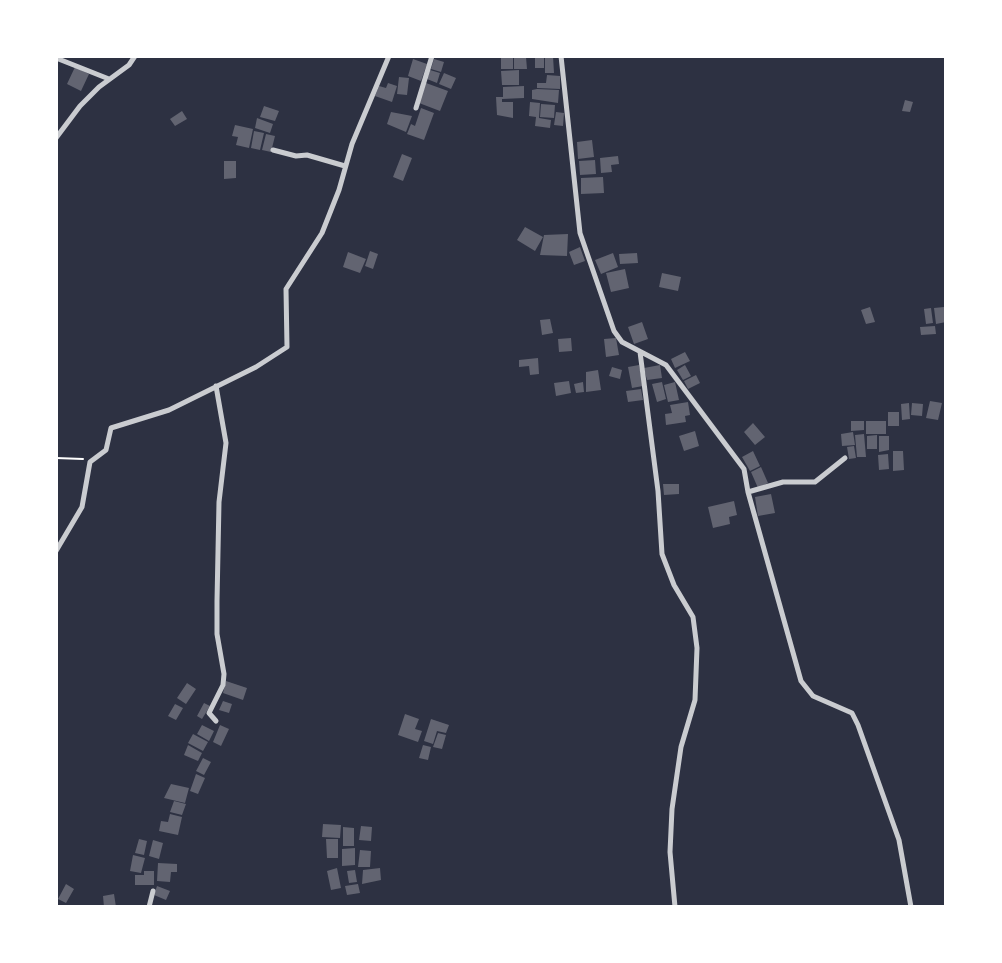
<!DOCTYPE html>
<style>
body{margin:0}
#map{position:relative;width:1002px;height:963px;overflow:hidden;background:#2d3142;font-family:"Space Grotesk",sans-serif}
canvas{display:block}
.frame{position:absolute;inset:0;border:58px solid #fff;pointer-events:none}
</style>
<div id="map">
<canvas width="1002" height="963"></canvas>
<div class="frame"></div>
</div>
<script>
const g = document.querySelector('canvas').getContext('2d');
g.lineJoin = 'round';
function fill(path, color) {
  g.fillStyle = color;
  g.fill(path, 'evenodd');
}
function toPath(rows) {
  const path = new Path2D();
  for (const r of rows) {
    path.moveTo(r[0], r[1]);
    for (let i = 2; i < r.length; i += 2) path.lineTo(r[i], r[i + 1]);
  }
  return path;
}
function trace(path, color, width, dash) {
  g.strokeStyle = color;
  g.lineWidth = width;
  g.lineCap = dash ? 'butt' : 'round';
  g.setLineDash(dash || []);
  g.stroke(path);
}
fill(toPath([
 [544,56,544,68,535,68,535,57],
 [553,56,554,73,545,73,545,57],
 [501,57,513,57,513,69,501,69],
 [514,57,526,57,527,69,514,69],
 [413,59,427,64,421,81,408,76],
 [434,59,444,62,441,72,431,69],
 [75,67,89,74,81,91,67,84],
 [430,70,440,73,437,83,427,79],
 [519,70,519,85,502,85,501,71],
 [444,73,456,78,451,89,439,84],
 [547,75,560,76,560,89,537,88,537,83,546,83],
 [399,77,409,78,407,95,397,94],
 [388,83,397,86,392,102,375,96,379,86,386,88],
 [426,83,448,91,440,111,419,103],
 [524,86,524,98,502,99,502,102,513,102,513,118,497,115,496,97,503,97,503,87],
 [537,89,559,90,558,103,532,99,532,90],
 [905,100,913,102,910,112,902,111],
 [530,102,540,103,539,118,551,120,550,128,535,126,536,117,529,116],
 [541,104,555,105,554,118,540,117],
 [264,106,279,111,275,121,260,117],
 [421,108,434,113,424,140,407,134,411,124,415,126],
 [182,111,187,119,175,126,170,119],
 [391,112,412,116,406,132,387,124],
 [556,112,564,113,563,126,554,125],
 [257,118,273,124,270,133,255,128],
 [235,125,253,129,249,148,236,145,238,137,232,136],
 [254,131,264,133,260,150,251,148],
 [266,134,275,136,271,152,262,150],
 [592,140,594,157,578,159,577,142],
 [402,154,412,158,403,181,393,177],
 [618,156,619,164,611,165,612,172,601,173,600,158],
 [595,160,596,174,580,175,579,161],
 [224,161,236,161,236,178,224,179],
 [603,177,604,193,581,194,581,178],
 [525,227,543,237,535,251,517,240],
 [568,234,567,256,540,255,544,235],
 [580,247,585,261,574,265,569,252],
 [370,251,378,254,373,269,365,266],
 [348,252,366,259,360,273,343,267],
 [613,253,618,267,601,274,595,260],
 [637,253,638,263,620,264,619,254],
 [625,269,629,288,611,292,606,273],
 [662,273,681,277,678,291,659,287],
 [870,307,875,322,866,324,861,310],
 [944,307,946,322,936,324,934,308],
 [931,308,933,323,926,324,924,309],
 [550,319,553,333,542,335,540,320],
 [642,322,648,339,634,344,628,327],
 [935,326,936,334,921,335,920,327],
 [571,338,572,351,559,352,558,339],
 [616,338,619,355,606,357,604,339],
 [685,352,690,361,675,368,671,359],
 [538,358,539,374,530,375,529,366,519,367,519,360],
 [639,365,643,386,632,388,628,367],
 [660,365,662,378,647,380,644,368],
 [685,365,691,376,683,380,677,370],
 [612,367,622,370,620,379,609,376],
 [598,370,601,390,586,392,586,372],
 [696,375,700,383,688,389,684,381],
 [569,381,571,393,556,396,554,383],
 [583,382,584,392,576,393,574,384],
 [662,382,666,399,657,402,652,384],
 [675,382,679,400,668,402,664,385],
 [641,389,643,400,628,402,626,391],
 [930,401,942,403,938,420,926,418],
 [688,402,690,415,685,416,686,422,666,425,665,414,672,413,670,405],
 [909,403,910,419,902,420,901,404],
 [912,403,923,404,922,416,911,415],
 [888,412,899,412,899,426,888,426],
 [851,421,864,421,864,430,851,431],
 [866,421,886,421,886,434,866,434],
 [753,423,765,437,755,445,744,432],
 [695,431,699,446,684,451,679,436],
 [853,432,855,445,842,446,841,434],
 [864,434,866,457,857,457,855,435],
 [877,435,877,449,867,449,867,436],
 [879,436,889,436,889,450,879,452],
 [854,446,856,458,849,459,847,447],
 [753,451,760,466,750,471,742,457],
 [893,451,903,451,904,470,893,471],
 [888,454,889,469,879,470,878,455],
 [761,467,768,483,758,488,751,472],
 [663,484,679,484,679,494,664,495],
 [771,494,775,513,758,516,755,497],
 [734,501,737,515,729,517,730,524,713,528,708,507],
 [226,681,247,688,243,700,223,693],
 [187,683,196,689,186,704,177,698],
 [223,701,232,704,229,713,219,710],
 [204,703,210,706,202,719,197,716],
 [175,704,183,708,176,720,168,716],
 [405,714,419,719,415,729,422,731,418,742,398,735],
 [431,719,449,725,446,733,437,731,433,744,424,741],
 [202,725,214,731,209,741,197,734],
 [220,725,229,729,221,746,213,742],
 [438,733,446,735,442,749,433,747],
 [193,734,208,742,203,751,188,743],
 [188,745,202,753,198,761,184,755],
 [423,745,431,747,428,760,419,758],
 [203,758,211,762,204,775,196,771],
 [196,774,205,778,198,794,190,791],
 [171,784,189,788,185,803,164,798],
 [174,801,186,804,182,815,170,812],
 [170,814,182,817,178,835,159,831,161,821,168,822],
 [323,824,341,825,340,838,322,837],
 [361,826,372,827,371,841,359,840],
 [343,827,354,828,354,846,343,846],
 [139,839,147,841,144,855,135,853],
 [326,839,338,839,338,858,327,858],
 [153,840,163,843,159,859,149,856],
 [355,848,355,865,342,866,342,849],
 [360,850,371,851,370,867,358,867],
 [133,855,145,858,141,873,130,871],
 [158,863,177,864,177,872,171,872,170,882,157,881],
 [337,868,341,888,331,890,327,871],
 [380,868,381,880,362,884,363,870],
 [355,870,357,882,349,883,347,871],
 [144,871,154,871,154,885,135,885,135,875,144,875],
 [66,884,74,889,66,903,58,899],
 [358,884,360,893,347,895,345,886],
 [157,886,170,891,166,900,154,895],
 [114,894,116,907,104,907,103,896]
]), '#626471');
trace(toPath([
 [56,458,83,459]
]), '#fff', 2);
trace(toPath([
 [561,56,580,233,614,331,622,342,666,365,744,469,748,492,801,681,813,696,852,713,858,725,899,840,911,907],
 [56,58,109,79],
 [416,108,432,56],
 [56,138,80,106,99,87,129,65,135,56],
 [273,150,296,156,307,155,345,166],
 [640,352,658,491,662,554,674,585,693,617,697,648,695,700,681,747,672,809,670,852,675,907],
 [748,492,783,482,815,482,845,458],
 [56,551,82,507,90,462,106,450,111,428,169,410,256,367,287,347,286,289,322,233,339,190,352,144,389,56],
 [216,721,209,713,223,685,224,674,217,634,217,601,219,502,226,443,216,386],
 [149,907,153,891]
]), '#caccd0', 5);
</script>
